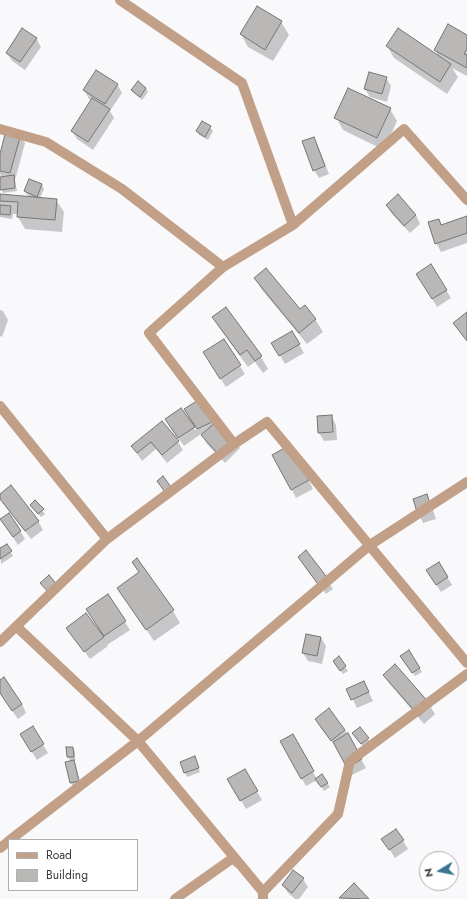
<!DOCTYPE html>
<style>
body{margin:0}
#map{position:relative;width:467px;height:899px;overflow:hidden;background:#f9f9fc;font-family:Jost,sans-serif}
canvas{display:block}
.legend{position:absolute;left:8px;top:839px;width:130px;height:52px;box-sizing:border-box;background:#fff;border:1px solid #b0b0b0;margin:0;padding:5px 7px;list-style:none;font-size:12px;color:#39393a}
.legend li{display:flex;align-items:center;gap:8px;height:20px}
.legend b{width:20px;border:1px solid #b0b0b0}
.north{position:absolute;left:419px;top:851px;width:40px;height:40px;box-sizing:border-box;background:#fff;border:1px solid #b0b0b0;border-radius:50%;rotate:260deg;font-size:11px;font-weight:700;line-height:16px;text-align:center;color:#39393a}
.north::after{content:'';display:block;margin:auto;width:14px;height:18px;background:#3b748e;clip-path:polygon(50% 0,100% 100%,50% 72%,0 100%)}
</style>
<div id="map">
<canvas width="467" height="899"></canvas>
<ul class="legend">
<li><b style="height:5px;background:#c2a088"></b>Road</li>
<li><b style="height:11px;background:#bab8b6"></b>Building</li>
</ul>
<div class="north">N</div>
</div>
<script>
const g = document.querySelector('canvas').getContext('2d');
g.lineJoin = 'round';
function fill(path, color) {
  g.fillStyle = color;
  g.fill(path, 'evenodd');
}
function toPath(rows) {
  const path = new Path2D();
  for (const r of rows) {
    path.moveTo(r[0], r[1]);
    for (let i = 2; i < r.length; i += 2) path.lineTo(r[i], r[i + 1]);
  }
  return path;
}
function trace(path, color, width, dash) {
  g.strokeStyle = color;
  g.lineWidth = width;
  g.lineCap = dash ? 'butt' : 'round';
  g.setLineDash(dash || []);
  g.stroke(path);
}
fill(toPath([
 [257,7,281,22,289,35,273,61,248,47,241,34],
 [467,36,467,76,452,68,458,77,447,94,394,58,387,46,439,57,435,50],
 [36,38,41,47,25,70,12,61,7,53],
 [386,78,391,86,387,102,370,97,365,89],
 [138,83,146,88,148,92,142,100,135,94,132,90],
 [117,84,122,93,110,111,114,118,93,150,77,139,72,131,92,100,89,99,84,90],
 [390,109,397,121,384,150,343,130,336,117],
 [210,127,213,131,208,140,199,135,197,131],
 [20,135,25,143,15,180,17,191,3,193,1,189,0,183,0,178,2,178,0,174,0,158],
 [314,138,318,146,329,174,319,178,314,170],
 [42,185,44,189,40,198,56,200,64,212,62,232,25,229,18,217,18,214,13,214,12,219,0,217,0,195,32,197,27,195,25,191],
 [387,206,416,215,420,224,410,233,392,214],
 [467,217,467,243,441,252,436,243,438,220,442,226],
 [255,278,300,310,315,319,323,332,307,344,262,290],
 [422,282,446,290,451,298,437,307],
 [0,310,3,311,8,320,2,337,0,336],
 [214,318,261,357,268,369,263,373,255,362,248,367,221,330],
 [292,332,304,353,285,364,273,343],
 [223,340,245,374,226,387,209,361],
 [181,409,195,430,197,429,186,409,214,424,235,440,240,448,225,463,207,444,201,434,184,446,171,428],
 [331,416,336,425,337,440,324,441,319,433],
 [162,422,178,442,183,450,167,463,156,449,142,461,132,446],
 [295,454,313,489,296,498,292,490],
 [0,495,38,521,43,530,31,539,4,504],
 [426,495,431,504,436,519,423,523,419,514],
 [35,502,45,514,41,517,34,509],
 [1,519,20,531,25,539,18,545],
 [7,545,13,556,1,564,0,549],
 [299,557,328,581,333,589,326,594],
 [439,563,452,585,441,592,432,578],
 [118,588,173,611,180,623,154,641],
 [125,622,130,630,107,645,108,646,90,659,68,629,100,632],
 [307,635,321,638,326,646,322,664,308,661,303,653],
 [409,651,422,672,415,676,402,656],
 [339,658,348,671,343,674,336,665],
 [384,675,430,706,435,714,424,724,389,683],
 [0,681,22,704,26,713,18,719,0,693],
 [364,682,373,701,357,708,348,689],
 [316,719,345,730,366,768,352,775,337,748,321,728],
 [32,727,48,753,37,760,26,743],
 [292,735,317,779,327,783,330,787,324,791,317,780,306,786,281,742],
 [356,737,368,739,370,742,364,748],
 [73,748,75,752,75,761,73,761,76,765,80,785,73,786,71,783,71,762,68,757],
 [196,761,200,772,187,777,185,773],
 [244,770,262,800,246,809,229,779],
 [396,830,408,849,395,858,388,847],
 [303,879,308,887,299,899,295,899,288,893,283,885],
 [354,885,368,899,341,899]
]), '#0003');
const building = toPath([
 [257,6,282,21,265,50,240,34,257,6],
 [448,24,467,35,467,49,464,54,467,55,467,68,434,50,448,24],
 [22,28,37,38,20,62,6,53,22,28],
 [398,28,451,64,440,82,386,46,398,28],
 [96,70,118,84,105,104,83,90,96,70],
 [369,72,387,77,382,94,364,89,369,72],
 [138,81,146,88,140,97,131,90,138,81],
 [348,88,391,108,377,138,334,118,348,88],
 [92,98,110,109,88,142,71,131,92,98],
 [202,121,211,126,205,137,196,131,202,121],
 [6,130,21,134,10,173,0,171,0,154,6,130],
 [314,137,325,166,313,171,302,141,314,137],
 [14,175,15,188,0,190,0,177,14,175],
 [29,179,42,184,37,197,24,191,29,179],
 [0,194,57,199,55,220,17,217,18,202,0,201,0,194],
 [398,194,416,215,404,226,386,205,398,194],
 [0,205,11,206,10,215,0,214,0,205],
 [467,216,467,233,435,244,428,222,439,219,441,225,467,216],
 [431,264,447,290,432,299,416,274,431,264],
 [266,268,300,309,305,305,316,319,299,333,254,278,266,268],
 [226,307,262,356,255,361,247,350,240,355,212,317,226,307],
 [467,312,467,341,453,323,467,312],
 [292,331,300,344,279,356,271,343,292,331],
 [224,339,241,365,220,379,203,352,224,339],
 [200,399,214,421,197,429,184,409,200,399],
 [181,408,195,427,178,438,165,419,181,408],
 [332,415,333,432,318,433,317,416,332,415],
 [218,420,236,439,219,455,201,435,218,420],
 [162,421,179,441,162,455,151,442,137,453,131,446,162,421],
 [290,445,309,480,291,490,272,455,290,445],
 [163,476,171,487,165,492,157,481,163,476],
 [11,485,39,521,25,531,0,499,0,494,11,485],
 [427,494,432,510,418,515,413,499,427,494],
 [35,500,44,509,38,514,30,505,35,500],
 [9,513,21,531,13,537,0,519,9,513],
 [7,544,12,551,0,559,0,548,7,544],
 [306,550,329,580,320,587,298,557,306,550],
 [137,558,174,610,146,630,117,588,139,572,132,562,137,558],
 [439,562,448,577,436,585,426,570,439,562],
 [49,575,58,586,49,593,40,583,49,575],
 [108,594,126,621,104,636,86,609,108,594],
 [86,613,104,637,84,652,66,628,86,613],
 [306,634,321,637,317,656,302,653,306,634],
 [409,650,420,668,412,673,400,656,409,650],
 [339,656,346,666,340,671,333,661,339,656],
 [395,664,431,705,419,716,383,675,395,664],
 [4,677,22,704,12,711,0,693,0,680,4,677],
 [364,681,369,692,351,700,346,689,364,681],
 [329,708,345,730,331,741,315,719,329,708],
 [33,726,44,744,31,752,20,734,33,726],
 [360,727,369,738,361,744,352,733,360,727],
 [348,733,362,759,347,768,333,742,348,733],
 [293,734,314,771,301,779,280,741,293,734],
 [66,747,73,747,74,757,67,757,66,747],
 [195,756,199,768,184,773,180,762,195,756],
 [74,760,79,781,70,783,65,762,74,760],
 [245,769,258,791,240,801,227,779,245,769],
 [322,774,328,783,321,787,315,779,322,774],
 [396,829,404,840,389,850,381,839,396,829],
 [293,870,304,878,292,893,282,885,293,870],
 [354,883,369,899,339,898,354,883]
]);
fill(building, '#bab8b6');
trace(building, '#777573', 1);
trace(toPath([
 [120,0,242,83,293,225],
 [0,129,46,142,122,189,223,267],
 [0,406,107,539],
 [234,444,149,333,223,267,293,225,404,129,467,200],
 [17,627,138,741,263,892],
 [0,642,107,539,234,444,267,422,467,663],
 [10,840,138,741,370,545,467,482],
 [0,848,9,841],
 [175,899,233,858,238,863],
 [263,899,263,892,338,814,350,761,467,674]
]), '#c2a088', 10);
</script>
